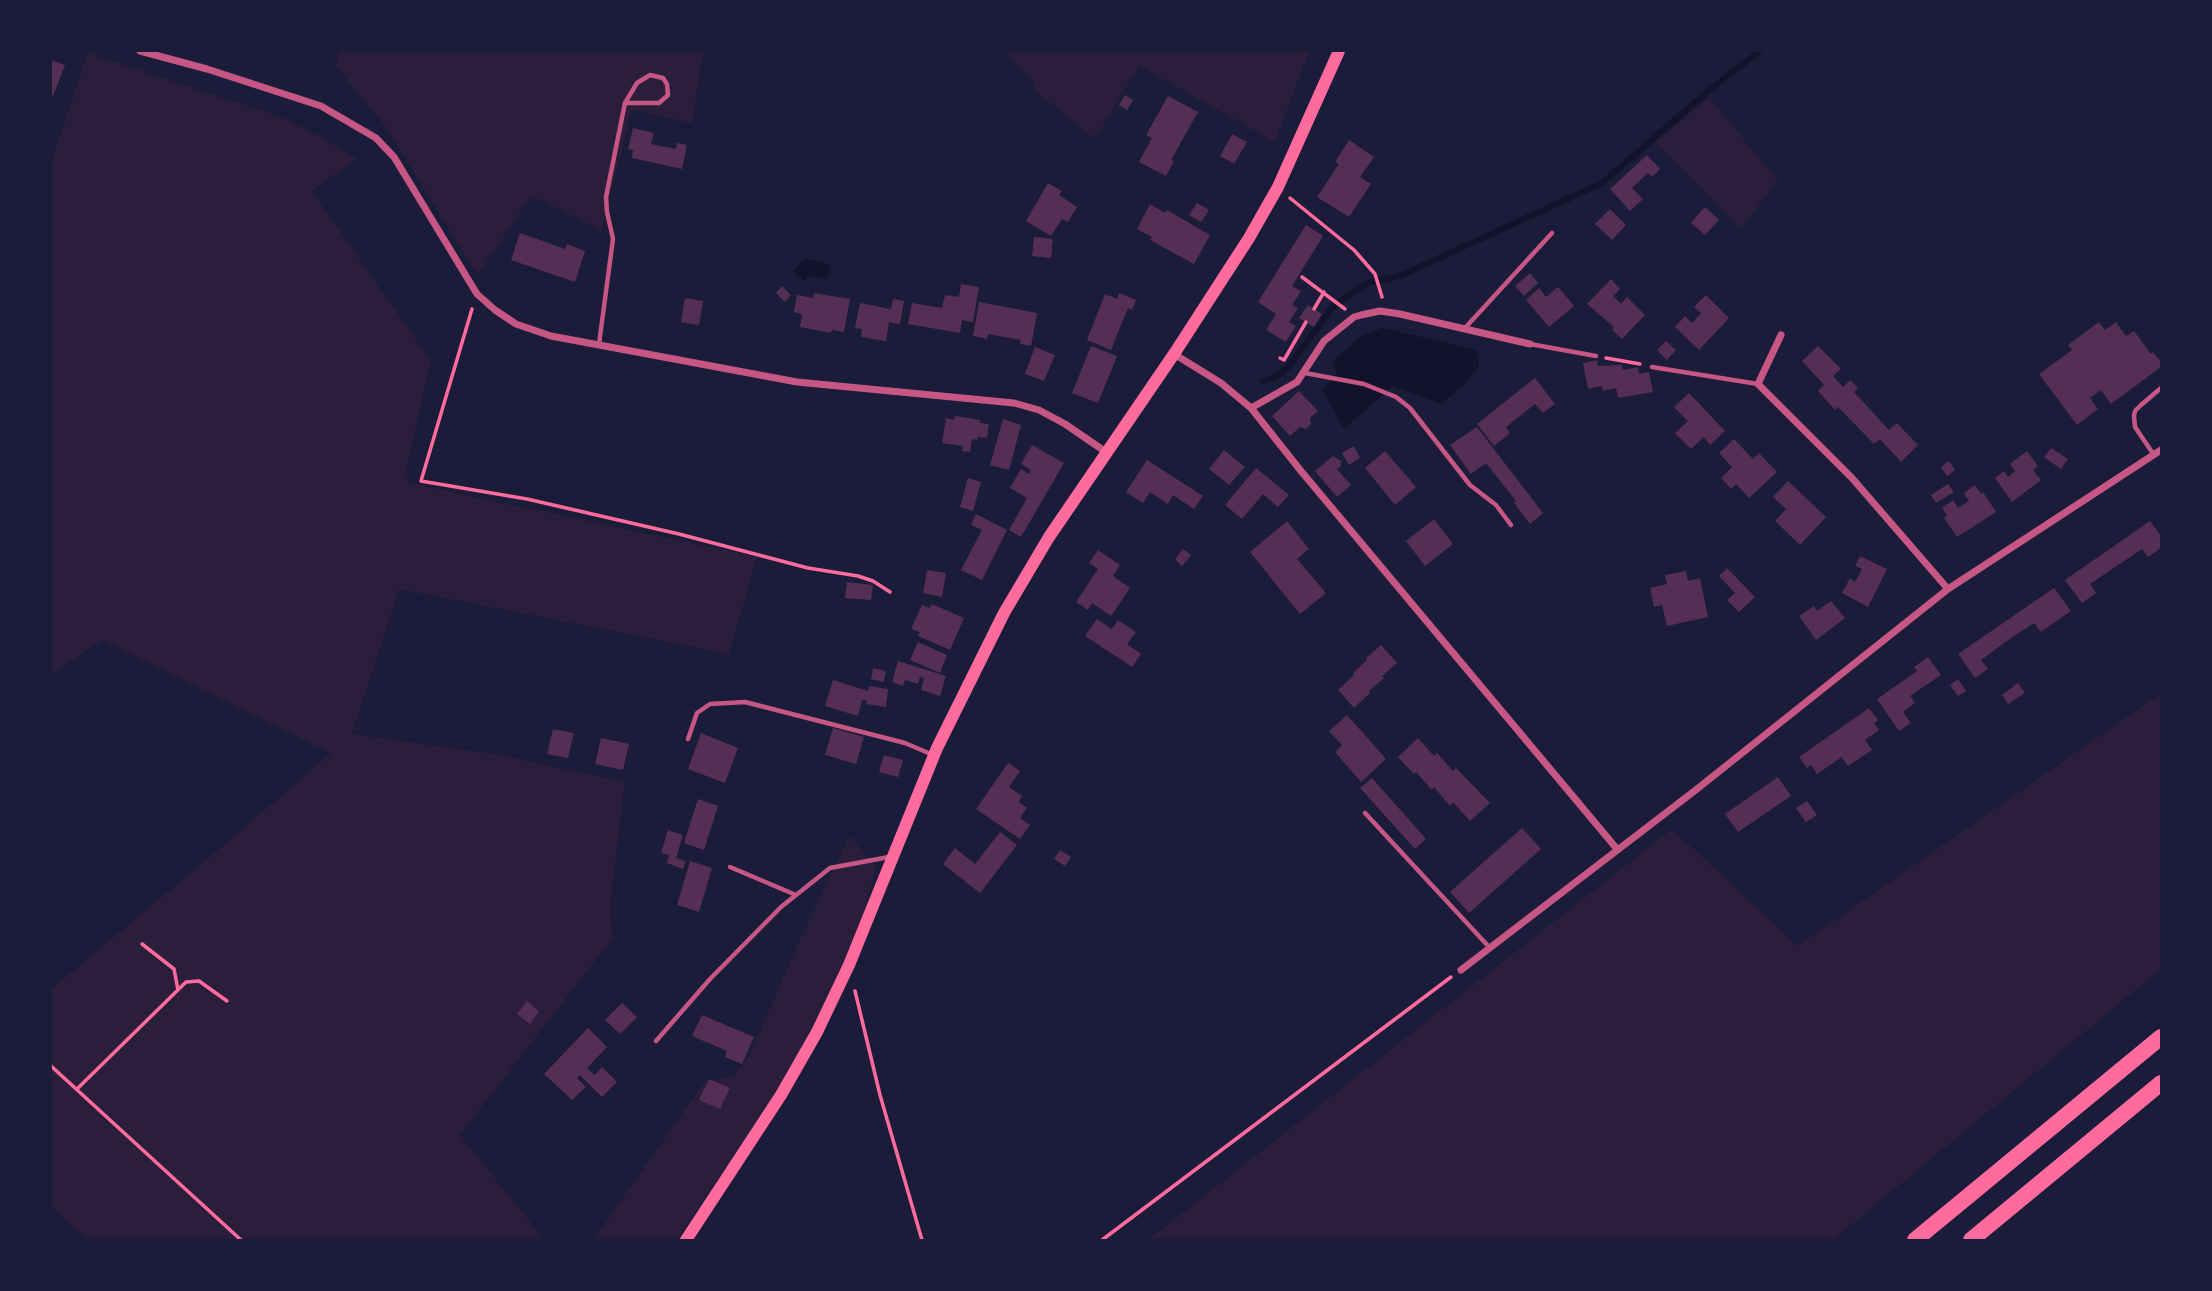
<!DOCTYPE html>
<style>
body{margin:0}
#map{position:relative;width:2212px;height:1291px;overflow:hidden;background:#1b1b3a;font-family:Figtree,sans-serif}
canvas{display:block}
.frame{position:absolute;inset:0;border:52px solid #1b1b3a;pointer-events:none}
</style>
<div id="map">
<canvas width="2212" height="1291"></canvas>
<div class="frame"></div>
</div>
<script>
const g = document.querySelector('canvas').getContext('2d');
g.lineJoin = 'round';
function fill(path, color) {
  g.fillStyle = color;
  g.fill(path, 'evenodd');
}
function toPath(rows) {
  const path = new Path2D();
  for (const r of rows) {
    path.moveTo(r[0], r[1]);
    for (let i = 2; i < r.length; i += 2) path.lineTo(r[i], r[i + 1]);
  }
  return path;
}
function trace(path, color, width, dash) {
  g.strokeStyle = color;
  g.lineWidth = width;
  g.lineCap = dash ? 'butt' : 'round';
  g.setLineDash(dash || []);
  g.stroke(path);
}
fill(toPath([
 [338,51,703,51,692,123,632,110,601,231,531,196,479,273,472,267,387,129,336,66],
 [1003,51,1309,51,1275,142,1139,66,1095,139,1038,93,1029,75],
 [88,53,281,117,325,139,357,159,312,191,431,361,406,470,409,483,757,557,729,654,399,589,352,734,500,755,625,782,610,905,612,939,460,1135,545,1240,88,1240,51,1207,51,989,199,866,331,753,102,640,51,675,51,162],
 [1709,97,1778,181,1741,228,1656,142],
 [2161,693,2161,969,1833,1240,1148,1240,1672,829,1798,946],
 [850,836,876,866,862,924,831,994,781,1085,677,1240,593,1240,705,1081,734,1076,751,1052,799,941]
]), '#2a1e3b');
fill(toPath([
 [805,259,830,264,827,279,809,276,803,281,793,271],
 [1382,328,1477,350,1479,366,1464,385,1441,404,1393,386,1344,429,1322,389,1337,376,1333,361,1363,335]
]), '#12122b');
trace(toPath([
 [1263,381,1279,375,1289,366,1332,308,1345,298,1367,283,1400,276,1602,183,1707,92,1760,51]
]), '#12122b', 6);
fill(toPath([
 [51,60,65,65,53,96,51,95],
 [1125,95,1133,100,1127,110,1119,105],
 [1168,96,1198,112,1171,160,1174,161,1166,176,1139,162,1152,138,1146,135],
 [633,128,654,133,651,144,676,149,677,143,687,145,682,169,632,158,633,150,628,149],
 [1232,134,1247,142,1234,164,1220,156],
 [1349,140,1374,157,1360,177,1371,184,1349,217,1317,197,1339,164,1335,162],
 [1647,155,1660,169,1652,177,1648,173,1632,188,1643,199,1630,211,1610,189],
 [1048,183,1062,191,1059,195,1077,207,1068,222,1062,219,1051,236,1026,221],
 [1197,203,1209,210,1201,222,1189,215],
 [1150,204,1165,213,1167,210,1210,235,1194,264,1150,240,1152,237,1137,229],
 [1705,207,1719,220,1705,235,1691,223],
 [1610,209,1626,225,1612,240,1595,224],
 [1306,225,1323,236,1292,286,1301,291,1292,305,1298,308,1289,322,1296,326,1286,342,1266,330,1276,314,1258,302],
 [520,233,565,249,567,244,585,251,575,282,511,260],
 [1034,237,1053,239,1051,258,1032,256],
 [1530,273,1538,283,1524,296,1515,286],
 [1611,279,1620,289,1613,296,1621,304,1627,297,1645,315,1622,339,1612,330,1614,327,1587,304],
 [961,284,979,287,973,322,962,320,960,333,908,324,912,303,942,308,945,295,959,297],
 [782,286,791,295,785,302,776,293],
 [1558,287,1574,306,1549,327,1526,300,1539,288,1546,297],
 [814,293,850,299,844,332,832,330,831,333,800,327,802,314,794,312,797,295,813,298],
 [1119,293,1136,300,1132,310,1128,308,1111,350,1087,340,1105,294,1117,299],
 [1706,295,1729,318,1699,350,1675,327,1685,316,1692,323,1701,313,1694,307],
 [685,298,703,301,699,325,681,322],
 [893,299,904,301,900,324,889,322,886,341,861,337,862,329,855,328,860,303,891,309],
 [979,302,1037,313,1031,346,1020,344,1021,340,988,334,987,339,973,336],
 [1308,305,1322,314,1314,327,1299,318],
 [2099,322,2105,330,2116,322,2126,336,2134,331,2151,354,2153,352,2161,362,2161,367,2111,404,2101,390,2090,398,2098,409,2077,425,2039,374,2072,350,2068,345],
 [1666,341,1676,350,1667,360,1657,350],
 [1091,346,1117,356,1098,403,1072,393],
 [1818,346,1841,369,1833,376,1843,387,1850,380,1858,388,1854,392,1889,430,1897,423,1918,445,1901,462,1880,439,1874,444,1838,407,1835,410,1818,391,1824,385,1802,361],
 [1035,347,1055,355,1044,381,1025,374],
 [1597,360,1598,366,1622,365,1623,370,1638,367,1639,374,1649,372,1653,392,1618,398,1616,388,1603,391,1602,386,1588,389,1583,363],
 [1535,378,1555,404,1543,413,1535,404,1506,427,1510,433,1494,446,1477,424],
 [1299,391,1318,411,1310,418,1311,424,1306,429,1300,427,1290,436,1272,416],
 [1689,393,1725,431,1710,445,1704,437,1691,449,1675,433,1688,421,1674,407],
 [955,416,980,420,980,423,989,424,987,438,978,437,977,440,972,439,970,452,962,451,963,446,942,443,946,418,954,420],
 [1003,419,1021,425,1009,470,990,465],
 [1477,427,1543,513,1530,524,1514,503,1516,501,1486,463,1471,474,1450,445],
 [1734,439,1753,459,1759,453,1777,472,1749,498,1736,484,1731,489,1721,478,1732,467,1719,453],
 [1032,445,1064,463,1021,537,1009,530,1027,498,1010,488,1021,469,1029,474,1031,470,1021,464],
 [1354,446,1360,458,1349,465,1342,453],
 [2051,448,2068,459,2061,469,2044,457],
 [1224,450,1245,467,1229,485,1209,469],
 [1385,451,1416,487,1395,505,1365,468],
 [2027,451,2038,466,2033,470,2041,480,2012,502,1995,478,2004,471,2008,477,2015,471,2010,464],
 [1333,456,1341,461,1341,466,1337,469,1351,485,1337,497,1315,471],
 [1147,460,1203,496,1194,509,1173,495,1168,504,1150,492,1143,503,1126,492],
 [1949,461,1955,470,1947,476,1941,467],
 [1256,468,1289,495,1278,507,1263,494,1242,519,1225,505],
 [968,478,981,482,973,511,960,507],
 [1788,481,1826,517,1800,545,1775,521,1786,509,1773,497],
 [1948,484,1954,492,1936,503,1931,495],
 [1975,485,1981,494,1983,492,1996,512,1957,537,1944,518,1947,515,1942,508,1953,500,1958,508,1969,501,1964,493],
 [976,514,1007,530,982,580,961,570,982,530,971,525],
 [1434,519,1453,544,1425,566,1406,541],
 [1287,521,1309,549,1297,559,1326,593,1300,614,1250,552],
 [2150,521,2161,536,2161,548,2148,557,2142,549,2090,584,2096,593,2082,603,2065,580],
 [1183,549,1191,555,1182,566,1175,559],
 [1098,550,1120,565,1113,576,1130,588,1111,616,1092,603,1088,610,1076,602,1098,569,1089,563],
 [1860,556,1887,569,1868,607,1842,593,1850,578,1855,582,1862,569,1855,566],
 [1727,568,1755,597,1739,612,1727,600,1735,593,1719,576],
 [927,570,946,573,942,597,923,593],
 [1686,571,1688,581,1700,578,1708,617,1667,626,1662,605,1654,607,1650,588,1667,584,1665,575],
 [847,582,873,585,871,600,845,598],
 [2054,588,2071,611,2041,632,2034,623,2011,638,1981,660,1988,669,1975,678,1958,654],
 [1831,601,1845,618,1816,640,1799,616,1814,606,1817,611],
 [932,604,964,618,950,650,918,636,920,632,911,629,922,605,930,608],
 [1097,619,1112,629,1118,620,1136,632,1127,644,1141,654,1132,667,1085,636],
 [918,642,947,655,940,673,910,660],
 [1381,645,1397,663,1382,676,1384,678,1369,691,1370,693,1354,708,1338,690,1354,675,1353,673,1367,660,1366,658],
 [1928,657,1941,675,1910,696,1915,703,1903,712,1911,723,1899,731,1877,699,1917,671,1914,667],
 [898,661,946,676,940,696,921,690,924,678,920,677,918,684,905,680,903,686,892,682],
 [873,668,886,671,884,682,871,679],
 [1958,679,1966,691,1958,696,1950,685],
 [833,680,868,691,869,686,888,689,886,707,866,704,867,701,862,700,858,716,825,706],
 [2018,683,2025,693,2008,704,2002,695],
 [1869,708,1878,720,1874,723,1879,730,1865,740,1872,750,1848,766,1842,757,1817,774,1811,765,1807,768,1799,757],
 [1347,715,1386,759,1361,782,1335,752,1342,745,1329,731],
 [833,728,864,737,856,764,825,755],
 [553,729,574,733,568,758,547,754],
 [701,733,738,748,725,783,688,769],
 [601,738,629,744,623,770,595,764],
 [1418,738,1434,756,1437,753,1453,771,1456,768,1490,803,1470,821,1453,802,1450,806,1434,787,1432,790,1416,772,1414,774,1398,757],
 [884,755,903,760,898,777,879,772],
 [1008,763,1020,771,1009,787,1022,796,1019,802,1027,808,1020,818,1030,825,1020,839,976,809],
 [1778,777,1791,796,1738,832,1725,814],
 [1372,778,1426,839,1415,849,1360,788],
 [698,799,718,806,704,850,684,843],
 [1807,801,1817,815,1806,822,1796,808],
 [1522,828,1541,849,1469,913,1450,892],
 [668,830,683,835,676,858,686,861,683,869,667,863,669,855,661,853],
 [1000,832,1017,845,980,893,943,864,955,848,975,864],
 [1060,850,1071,857,1065,866,1054,859],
 [690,861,712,868,699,912,677,905],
 [527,1001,539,1011,530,1024,517,1014],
 [622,1003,637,1017,620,1034,605,1020],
 [702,1015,754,1037,742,1064,725,1057,727,1051,692,1036],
 [588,1028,607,1047,587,1068,595,1075,602,1067,617,1082,602,1097,580,1075,577,1078,586,1087,572,1100,544,1074],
 [709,1079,730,1088,720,1109,699,1100]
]), '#542f53');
trace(toPath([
 [1290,198,1354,250,1375,274,1382,297],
 [1302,277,1345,309],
 [472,309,421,481,527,499,679,534,808,568,858,576,873,581,890,592],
 [1314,309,1324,292],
 [1280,358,1284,360,1306,322],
 [1606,358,1640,364],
 [142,944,174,969,178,990],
 [855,991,880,1095,922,1240],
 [51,1066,241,1240],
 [77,1089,186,982,199,981,227,1001],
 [1102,1240,1451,977]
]), '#ff6b9d', 3.5);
trace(toPath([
 [1465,328,1552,233],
 [599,344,613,239,607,212,606,197,625,103,637,83,650,75,663,78,667,84,668,95,659,103,625,103],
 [1530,344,1596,356],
 [1652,367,1758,384],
 [1305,373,1364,384,1396,397,1410,408,1470,485,1496,505,1511,525],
 [2154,455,2135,427,2134,416,2135,411,2141,405,2161,388],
 [688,739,697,713,710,704,745,702,905,743,933,755],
 [1365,813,1490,948],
 [730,867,796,895],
 [656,1041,710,979,781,907,830,868,889,857]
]), '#c65784', 4.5);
trace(toPath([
 [140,51,207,69,321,106,376,138,394,157,477,294,495,310,516,324,551,336,797,382,1014,403,1039,410,1065,424,1106,452],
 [1781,335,1758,384,1852,478,1948,589],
 [1174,354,1221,383,1251,408,1301,471,1617,849],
 [1251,408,1297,382,1324,341,1354,317,1361,315,1380,311,1400,314,1530,344],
 [1461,970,1697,789,1948,589,2161,450]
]), '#c65784', 7);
trace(toPath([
 [686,1240,781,1095,817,1032,849,965,937,748,1004,613,1049,537,1174,354,1249,238,1278,187,1339,51]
]), '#ff6b9d', 12);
trace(toPath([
 [1915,1240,2161,1037],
 [1971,1240,2161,1083]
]), '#ff6b9d', 16);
</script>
